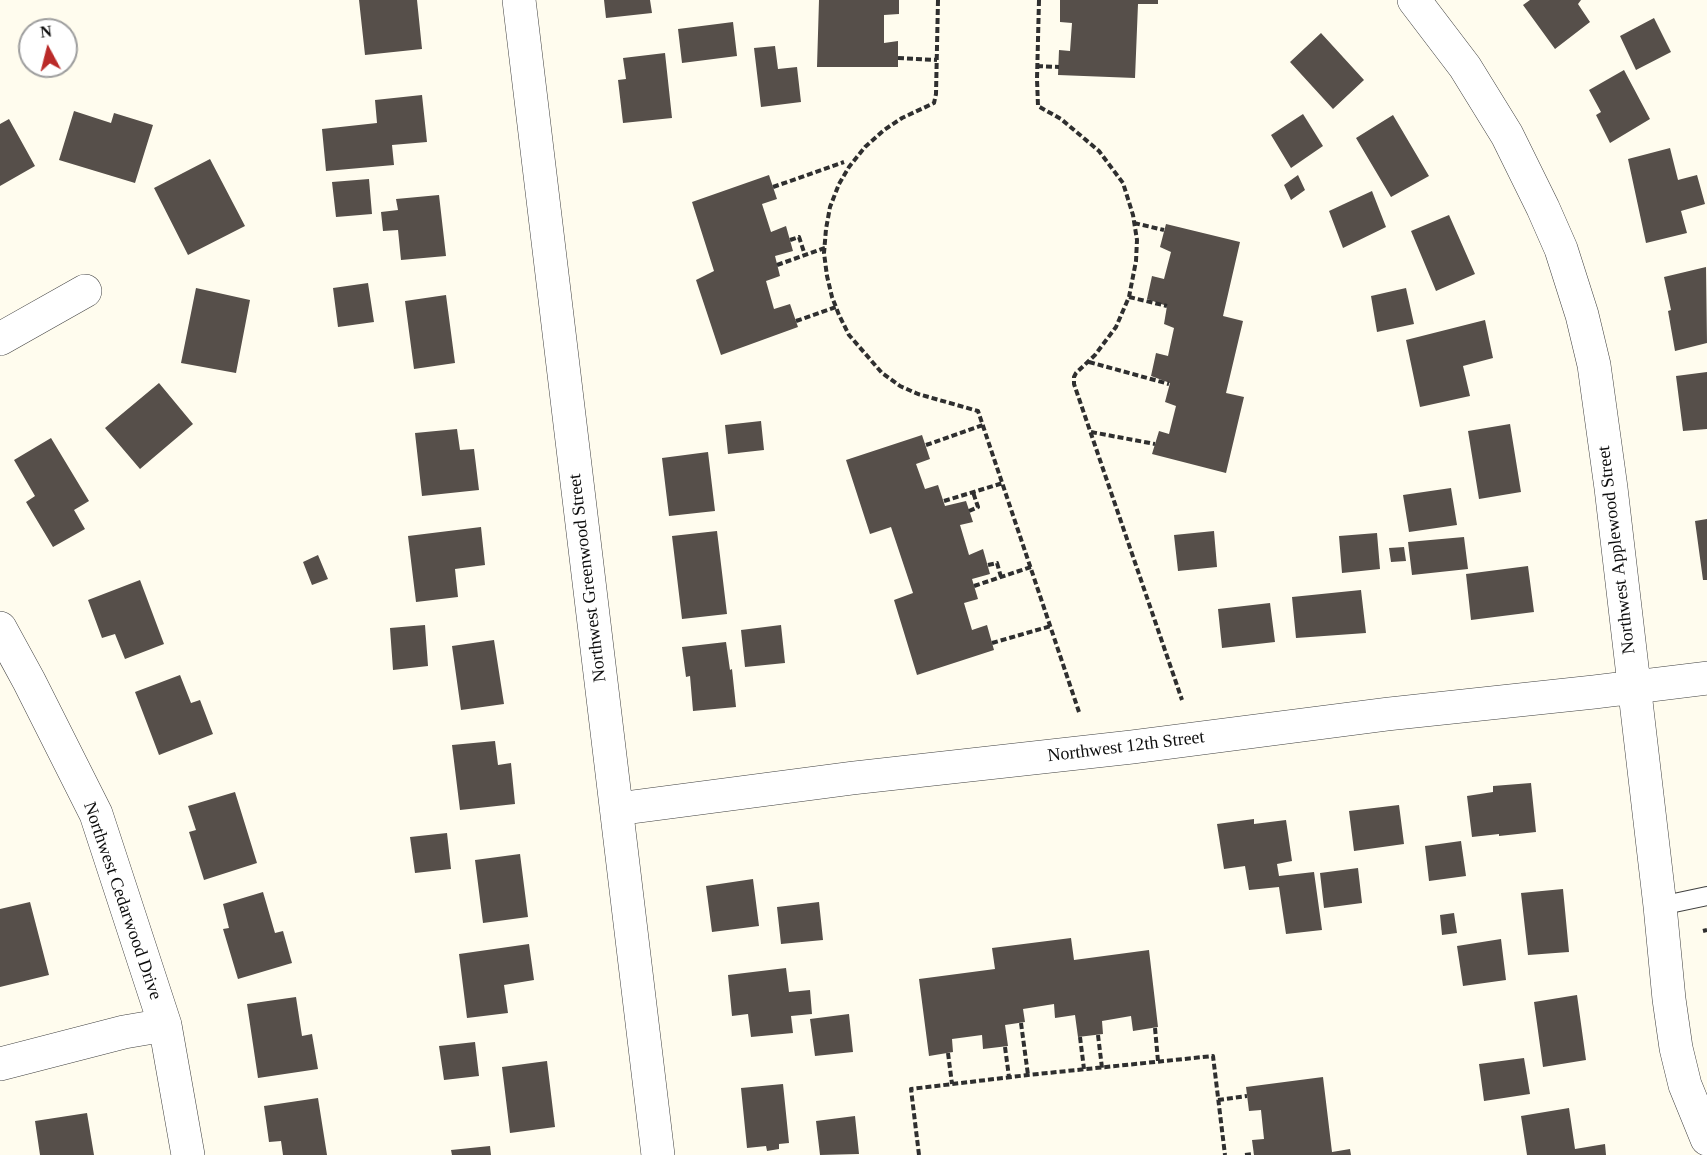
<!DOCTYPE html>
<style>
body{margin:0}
#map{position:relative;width:1707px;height:1155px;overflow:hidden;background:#fffcee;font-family:"Times New Roman",serif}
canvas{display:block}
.north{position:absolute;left:18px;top:18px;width:60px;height:60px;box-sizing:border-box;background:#fff;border:2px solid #9e9e9e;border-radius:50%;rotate:353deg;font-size:16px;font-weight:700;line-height:24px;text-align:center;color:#0d0d0d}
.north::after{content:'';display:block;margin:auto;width:21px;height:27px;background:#ba2a28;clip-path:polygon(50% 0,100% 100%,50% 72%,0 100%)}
</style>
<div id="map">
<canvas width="1707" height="1155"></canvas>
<div class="north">N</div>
</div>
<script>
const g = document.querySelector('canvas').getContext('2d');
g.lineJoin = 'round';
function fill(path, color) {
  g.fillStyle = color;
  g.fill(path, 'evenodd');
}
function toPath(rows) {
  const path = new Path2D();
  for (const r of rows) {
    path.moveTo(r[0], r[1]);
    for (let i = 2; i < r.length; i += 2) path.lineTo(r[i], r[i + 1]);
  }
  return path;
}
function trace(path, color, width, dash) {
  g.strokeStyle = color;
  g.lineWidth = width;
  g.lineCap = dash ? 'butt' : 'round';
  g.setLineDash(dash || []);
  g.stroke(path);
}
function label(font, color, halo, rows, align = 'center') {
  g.font = font + ' "Times New Roman",serif';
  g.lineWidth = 6;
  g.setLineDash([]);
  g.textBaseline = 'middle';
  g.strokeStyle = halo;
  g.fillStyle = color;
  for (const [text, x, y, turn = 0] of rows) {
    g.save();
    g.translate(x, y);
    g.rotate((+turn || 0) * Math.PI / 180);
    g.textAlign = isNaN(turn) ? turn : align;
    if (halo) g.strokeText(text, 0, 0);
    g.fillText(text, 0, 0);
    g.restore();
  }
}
fill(toPath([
 [359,0,417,0,422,49,365,55],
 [604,0,650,0,652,13,606,18],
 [819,0,899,0,899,14,884,15,884,43,898,41,898,67,817,67],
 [1060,0,1158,0,1158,4,1138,4,1135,78,1058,75,1059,50,1070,51,1072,23,1060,22],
 [1530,0,1581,0,1578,4,1590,22,1555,49,1523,5],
 [1654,18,1671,52,1636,70,1620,36],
 [733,22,737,56,682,63,678,29],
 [1321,33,1364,80,1333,109,1290,62],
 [775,46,778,69,797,67,801,102,761,107,754,48],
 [665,53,672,118,623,123,618,80,626,79,623,58],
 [1624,70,1650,119,1610,143,1596,115,1601,112,1589,90],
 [422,95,427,142,392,145,394,165,326,171,322,129,377,123,375,100],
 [74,111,111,123,114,113,153,125,135,183,59,160],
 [1303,114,1323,146,1291,168,1271,135],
 [1393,115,1429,176,1391,197,1356,138],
 [9,119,35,166,0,186,0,124],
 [1670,148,1678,180,1697,175,1705,204,1681,211,1687,233,1646,243,1628,159],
 [210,159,245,226,188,255,154,188],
 [769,175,777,199,762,204,771,232,786,226,793,251,775,256,780,276,766,281,774,309,790,304,798,327,721,355,696,280,714,271,692,202],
 [1298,175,1305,190,1291,200,1284,185],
 [369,179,372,214,336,217,332,182],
 [1372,191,1386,227,1343,248,1329,211],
 [439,195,446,256,401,260,398,230,383,231,381,212,398,210,396,199],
 [1449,215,1475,274,1436,291,1411,231],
 [1166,224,1240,242,1223,316,1243,321,1226,393,1244,397,1226,473,1152,454,1159,431,1169,434,1176,406,1165,402,1170,383,1151,376,1156,353,1168,356,1174,328,1164,324,1167,306,1147,299,1152,276,1164,279,1171,252,1160,247],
 [1706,267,1707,343,1675,351,1668,311,1671,310,1664,277],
 [368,283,374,322,338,327,333,288],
 [196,288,250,300,236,373,181,363],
 [1406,288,1414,324,1377,332,1371,296],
 [446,295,455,363,414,369,405,301],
 [1485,320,1493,358,1463,366,1470,396,1420,407,1406,340],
 [1707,372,1707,429,1683,431,1676,376],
 [159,383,193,424,140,469,105,428],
 [761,421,764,450,728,454,725,425],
 [1510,424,1521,492,1479,499,1468,431],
 [457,429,460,450,474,449,479,490,422,496,415,433],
 [922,435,930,459,916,464,925,489,938,485,945,506,966,501,973,522,960,525,969,555,983,549,990,574,972,579,978,599,964,603,972,630,987,625,994,650,917,675,894,600,913,593,891,527,870,534,846,460],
 [51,438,89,501,74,510,85,529,53,547,26,502,35,496,14,460],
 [708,452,715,511,669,516,662,458],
 [1451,488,1457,525,1409,532,1403,495],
 [1707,519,1707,580,1703,580,1695,521],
 [481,527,485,565,455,569,458,597,416,602,408,536],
 [717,531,727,614,682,619,672,536],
 [1214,531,1217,567,1178,571,1174,535],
 [1377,533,1380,569,1342,573,1339,536],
 [1464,537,1468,569,1412,575,1408,542],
 [1404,547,1406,561,1391,562,1389,548],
 [318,555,328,579,312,585,303,562],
 [1528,566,1534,612,1471,620,1466,574],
 [140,580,164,644,125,659,115,634,102,638,88,600],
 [1361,590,1366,633,1296,638,1292,597],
 [1270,603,1275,642,1222,648,1218,609],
 [425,625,428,666,393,670,390,628],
 [781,625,785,663,745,667,741,630],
 [494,640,504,704,461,710,452,646],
 [726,642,730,670,732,669,736,707,693,711,690,676,686,677,682,647],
 [180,675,191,703,200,700,213,734,159,755,135,692],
 [495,741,498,765,511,763,515,804,460,810,452,745],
 [1531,783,1536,832,1499,836,1499,834,1472,837,1467,796,1493,792,1493,786],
 [235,792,257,863,204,880,189,832,196,830,188,806],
 [1399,805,1404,844,1354,851,1349,811],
 [1254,819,1254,824,1286,820,1292,861,1277,864,1279,876,1314,872,1322,930,1286,934,1279,887,1249,890,1245,866,1224,869,1217,824],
 [447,833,451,869,415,873,410,837],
 [1461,841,1466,876,1429,881,1425,846],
 [520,854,528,917,483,923,475,860],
 [1358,868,1362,903,1324,908,1320,873],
 [753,879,759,926,712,932,706,886],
 [1563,889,1569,952,1528,955,1521,893],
 [263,892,275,933,283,931,292,963,238,979,223,929,229,928,223,904],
 [30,902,49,975,0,987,0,909],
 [819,902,823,940,781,944,777,907],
 [1454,913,1457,933,1442,935,1440,915],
 [1071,938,1074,960,1149,950,1158,1027,1133,1031,1131,1016,1102,1021,1103,1034,1078,1037,1075,1015,1055,1018,1054,1004,1023,1009,1025,1022,1005,1025,1008,1046,983,1049,982,1035,952,1039,953,1052,929,1056,919,979,995,969,992,948],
 [1501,939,1506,980,1463,986,1457,946],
 [529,944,534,980,504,985,508,1013,467,1018,459,954],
 [786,968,789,992,810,990,812,1014,791,1016,793,1033,751,1037,748,1014,732,1016,728,975],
 [1577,995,1586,1060,1543,1067,1534,1002],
 [296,997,302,1036,312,1034,318,1069,258,1078,247,1004],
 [849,1014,853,1052,815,1056,810,1019],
 [475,1042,479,1076,444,1080,439,1046],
 [1524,1058,1530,1094,1484,1101,1479,1064],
 [547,1061,555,1127,510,1133,502,1067],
 [1323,1077,1332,1152,1350,1149,1351,1155,1254,1155,1252,1140,1264,1139,1261,1110,1249,1111,1246,1087],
 [783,1084,789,1143,779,1144,779,1149,767,1151,766,1146,747,1148,741,1088],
 [318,1098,327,1155,283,1155,281,1141,269,1142,264,1106],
 [1569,1108,1575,1149,1605,1144,1606,1155,1527,1155,1521,1116],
 [87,1113,94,1155,40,1155,35,1121],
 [855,1116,859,1154,820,1155,816,1121],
 [490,1146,491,1155,452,1155,451,1150]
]), '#564f4a');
const service = toPath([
 [1660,906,1707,896]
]);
const minor = toPath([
 [519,0,658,1155],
 [1414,0,1465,67,1507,135,1543,208,1561,249,1582,315,1594,365,1611,488,1660,906,1669,999,1676,1048,1685,1085,1707,1139],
 [0,339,85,291],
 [0,628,29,681,96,814,165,1025,188,1155],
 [617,809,853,778,1132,747,1388,714,1594,692,1707,678],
 [0,1064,124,1032,165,1025]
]);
trace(service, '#404040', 20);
trace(minor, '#404040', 34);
trace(toPath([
 [938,0,936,94,934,103,902,118,884,130,865,147,849,167,839,184,830,207,826,229,824,253,827,276,832,297,839,315,849,335,882,373,900,386,918,394,978,411,1079,712],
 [1039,0,1037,79,1038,106,1061,119,1099,151,1123,183,1133,215,1137,240,1136,261,1129,297,1116,327,1095,355,1076,373,1074,377,1074,384,1182,700],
 [898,58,937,60],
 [1037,66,1059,67],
 [773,187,844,162],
 [1134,223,1164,230],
 [790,240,799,237,805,255],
 [777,265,825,248],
 [1129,297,1167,306],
 [796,321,836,307],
 [1089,362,1169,384],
 [1091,432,1155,444],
 [926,445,983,425],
 [944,501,1003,483],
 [969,511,978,507,973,492],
 [988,565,997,563,1001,577],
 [974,586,1031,567],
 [992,643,1051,626],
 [1703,931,1707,930],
 [1021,1023,1028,1075],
 [1155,1028,1158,1061],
 [1098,1035,1102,1068],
 [1080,1037,1084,1069],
 [1005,1047,1009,1077],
 [948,1053,952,1084],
 [1218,1100,1247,1096],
 [919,1155,911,1089,1028,1075,1213,1056,1225,1155],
 [1245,1155,1254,1154]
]), '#2f2f2f', 4, [6, 3]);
trace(service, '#fff', 18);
trace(minor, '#fff', 33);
label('18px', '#0d0d0d', '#fff', [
 ["Northwest Applewood Street",1617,550,-97],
 ["Northwest Greenwood Street",588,578,-97],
 ["Northwest 12th Street",1126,747,-7],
 ["Northwest Cedarwood Drive",122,901,71]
]);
</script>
